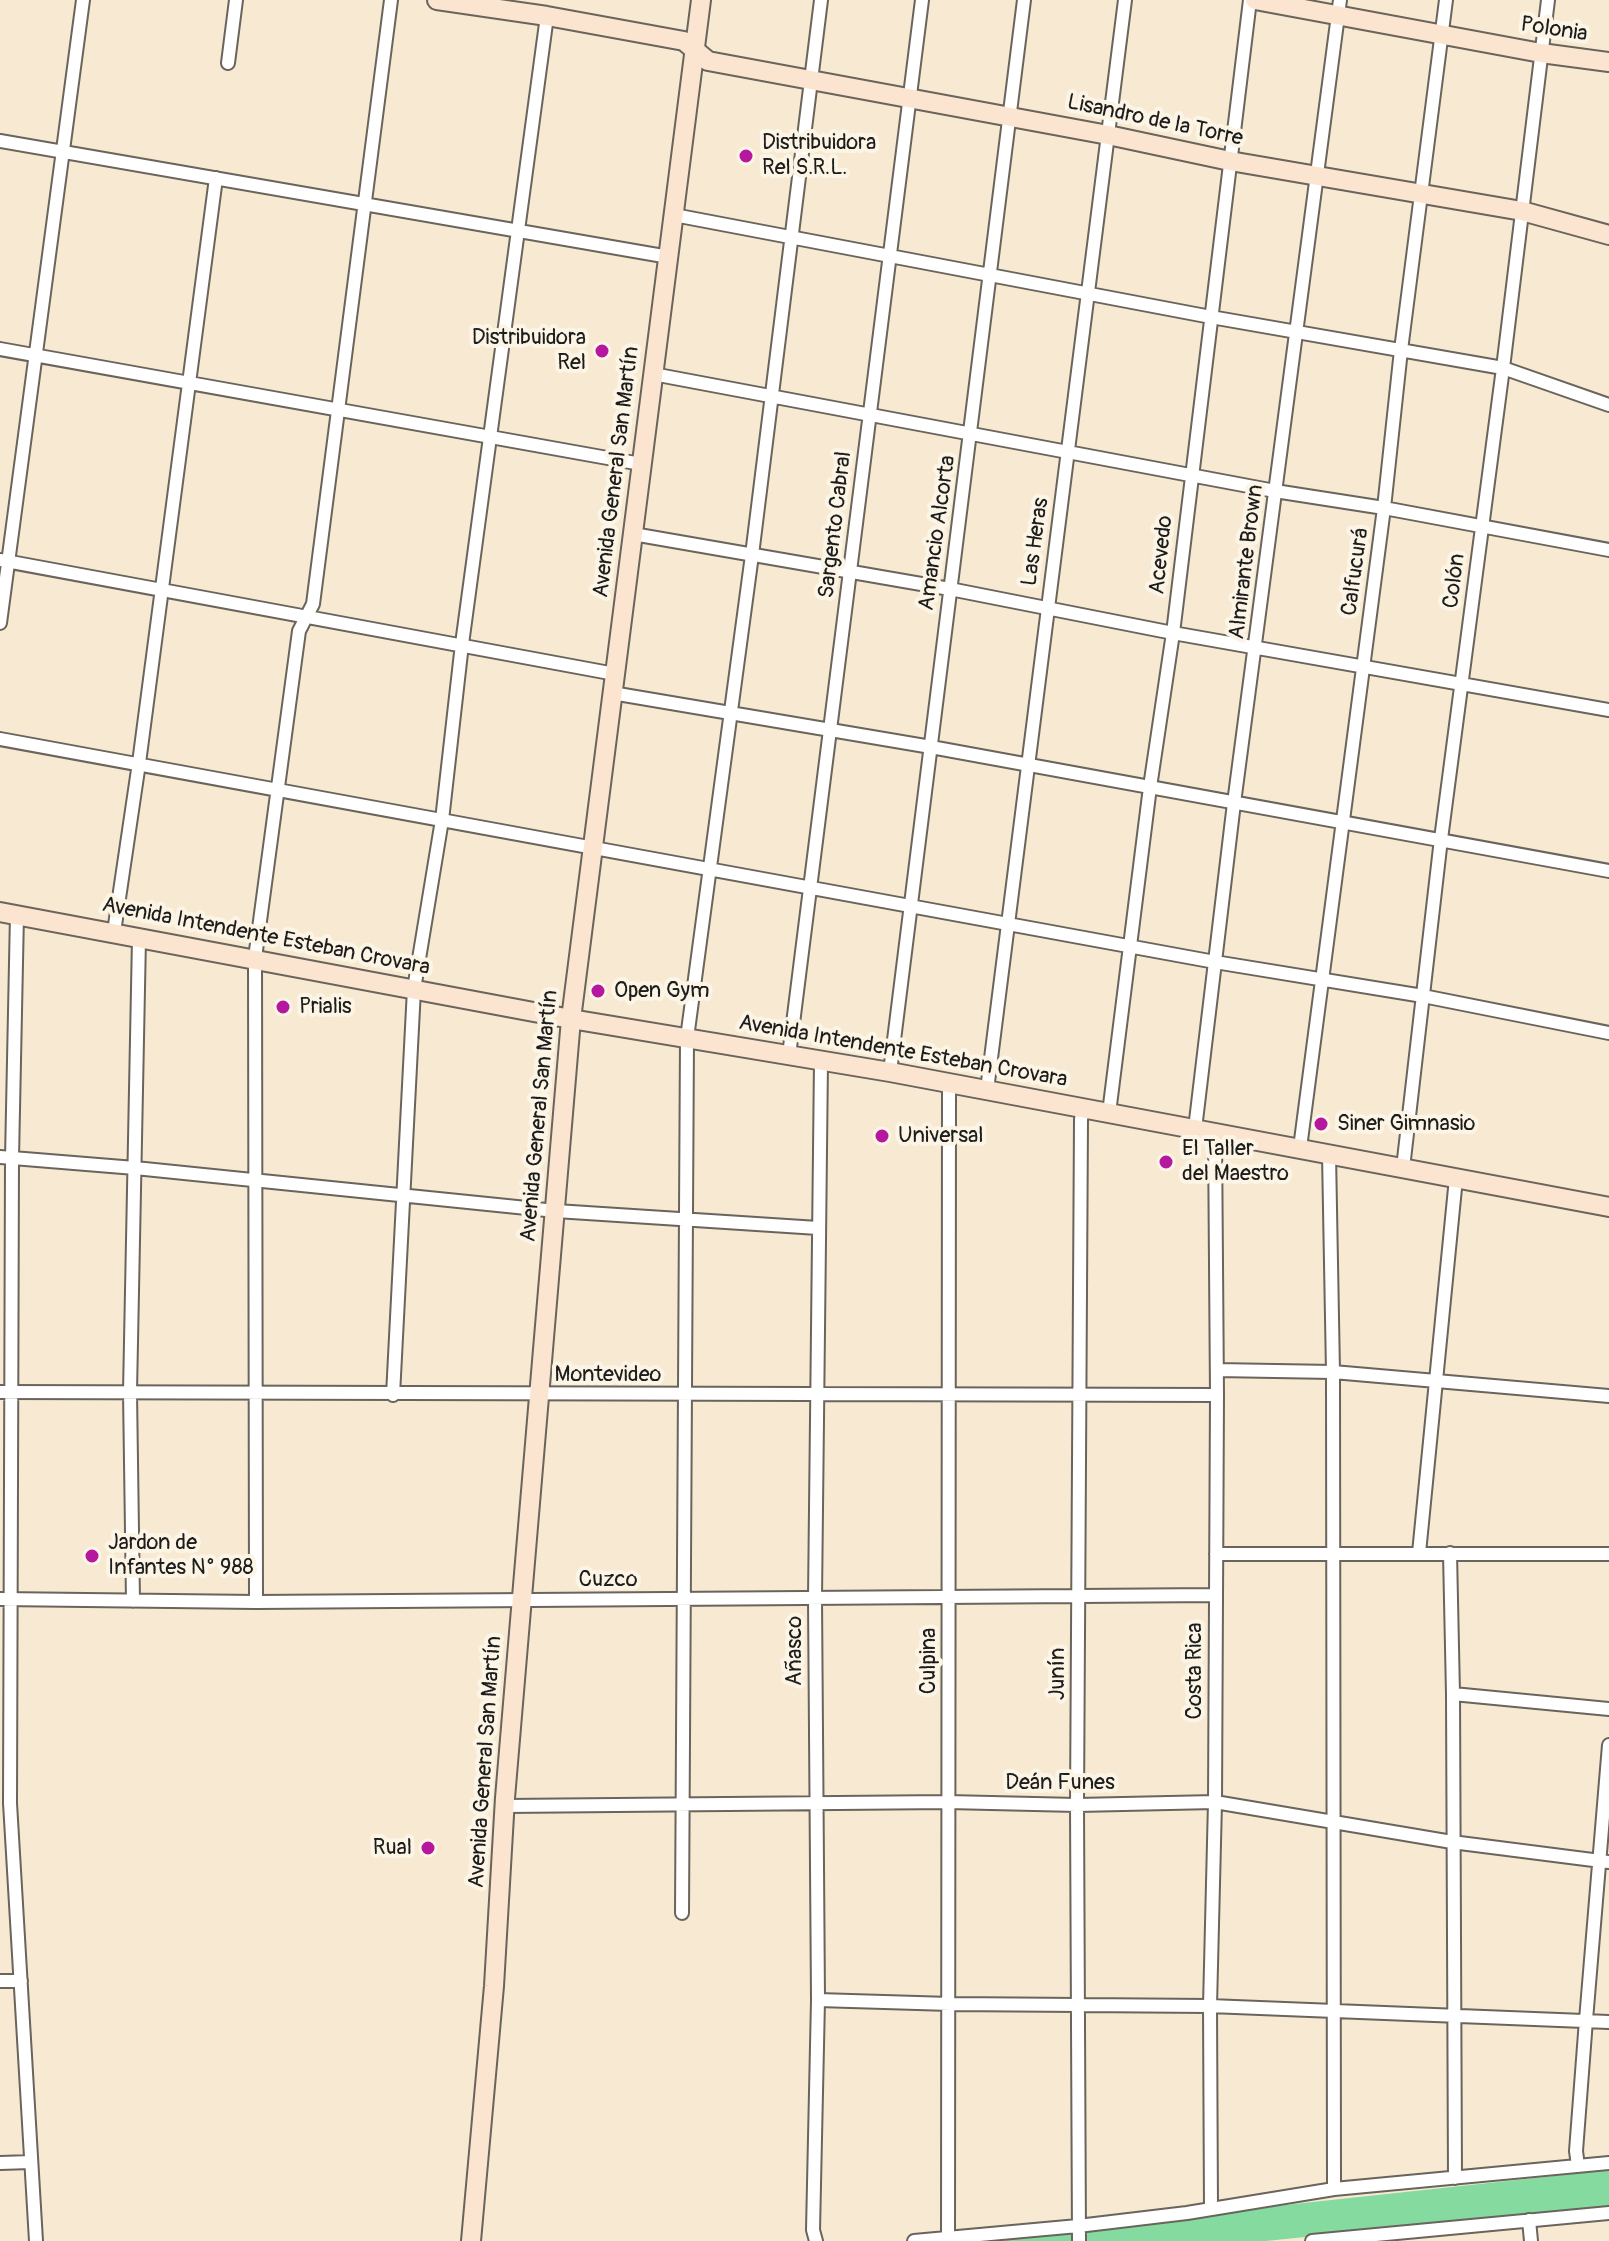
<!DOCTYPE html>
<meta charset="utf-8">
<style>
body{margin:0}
canvas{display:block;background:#f7e9d2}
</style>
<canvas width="1609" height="2241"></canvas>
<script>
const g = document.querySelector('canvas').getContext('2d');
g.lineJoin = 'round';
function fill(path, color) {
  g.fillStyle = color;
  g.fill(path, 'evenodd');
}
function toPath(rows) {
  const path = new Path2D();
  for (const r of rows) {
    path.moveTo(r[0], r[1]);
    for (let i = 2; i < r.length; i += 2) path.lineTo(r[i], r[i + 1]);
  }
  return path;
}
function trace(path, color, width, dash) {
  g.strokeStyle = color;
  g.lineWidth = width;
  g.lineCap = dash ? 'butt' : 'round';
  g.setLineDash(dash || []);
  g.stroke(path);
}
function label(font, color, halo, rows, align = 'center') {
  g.font = font + ' Pangolin,sans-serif';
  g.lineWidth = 8;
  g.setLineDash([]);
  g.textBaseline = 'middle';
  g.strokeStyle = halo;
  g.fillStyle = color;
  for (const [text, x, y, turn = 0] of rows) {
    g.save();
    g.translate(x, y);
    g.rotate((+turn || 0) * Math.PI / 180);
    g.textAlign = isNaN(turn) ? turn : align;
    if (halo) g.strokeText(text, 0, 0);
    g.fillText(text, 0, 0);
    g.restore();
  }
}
fill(toPath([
 [1609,2170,1609,2206,1266,2241,1082,2241,1082,2236,1087,2231,1220,2212],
 [1071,2231,1071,2241,971,2241]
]), '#85db9f');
const street = toPath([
 [228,63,236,0],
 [0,141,669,257],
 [674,215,1211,317,1503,368,1609,405],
 [0,349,641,464],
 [653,374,1275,491,1384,508,1609,550],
 [633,534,950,589,1173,633,1609,710],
 [0,560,615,674],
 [0,623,83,0],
 [612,693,931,747,1609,871],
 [0,739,1215,962,1423,996,1609,1033],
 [17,914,12,1158,10,1803,36,2241],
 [114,932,139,763,216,178],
 [789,1055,922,0],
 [890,1072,1024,0],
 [987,1090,1125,0],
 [1109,1113,1150,787,1173,633,1250,0],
 [1195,1129,1234,803,1340,0],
 [1300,1148,1384,508,1401,350,1446,0],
 [1329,1154,1333,1372,1334,2189],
 [0,1157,135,1168,556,1211,818,1228],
 [1403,1168,1441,839,1503,368,1548,0],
 [1217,1370,1333,1372,1609,1396],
 [0,1392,1217,1395],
 [393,1395,414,989,442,820,462,644,547,16],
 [1419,1553,1456,1178],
 [1450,1553,1453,1694,1455,2178],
 [1216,1554,1609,1554],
 [0,1599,256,1602,1216,1595],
 [133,1601,130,1392,139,938],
 [256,1602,255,958,299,631,313,604,391,0],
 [1453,1694,1609,1709],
 [505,1806,948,1802,1077,1805,1215,1802,1452,1842,1609,1862],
 [682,1913,687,1038,752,555,821,0],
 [0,1981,21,1981],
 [818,2000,950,2004,1210,2006,1609,2022],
 [0,2163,31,2162],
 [1578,2166,1576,2151,1586,2020,1609,1745],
 [1211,2209,1210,2006,1215,1802,1217,1395,1215,1133],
 [1529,2220,1531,2241],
 [948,2238,949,1083],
 [816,2241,813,2230,818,2000,815,1598,821,1061],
 [914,2241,1078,2226,1187,2213,1334,2189,1609,2163],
 [1079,2241,1077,1805,1081,1119,1084,1108],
 [1312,2241,1609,2213]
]);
const secondary = toPath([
 [437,0,547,16,684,41,708,61,1108,135,1230,161,1522,211,1609,235],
 [1255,0,1541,53,1609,62],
 [0,912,571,1019,890,1072,1609,1207],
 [471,2241,494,1986,505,1798,571,1019,701,0]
]);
trace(street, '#69645c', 16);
trace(secondary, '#69645c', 22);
trace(street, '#fff', 12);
trace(secondary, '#fce5d0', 18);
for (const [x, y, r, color] of [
 [746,156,8,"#b5179e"],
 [602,351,8,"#b5179e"],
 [598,991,8,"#b5179e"],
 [283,1007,8,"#b5179e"],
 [1321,1124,8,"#b5179e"],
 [882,1136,8,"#b5179e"],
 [1166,1162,8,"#b5179e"],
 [92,1556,8,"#b5179e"],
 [428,1848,8,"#b5179e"]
]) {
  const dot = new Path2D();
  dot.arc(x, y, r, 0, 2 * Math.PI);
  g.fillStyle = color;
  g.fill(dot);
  trace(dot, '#fcf5e5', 3);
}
label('22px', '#1c1c1c', '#fcf5e5', [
 ["Polonia",1554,30,9],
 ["Lisandro de la Torre",1155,121,12],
 ["Avenida General San Martín",617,472,-83],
 ["Sargento Cabral",836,525,-83],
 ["Amancio Alcorta",938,533,-82],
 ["Las Heras",1036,542,-82],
 ["Acevedo",1162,555,-84],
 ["Almirante Brown",1247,562,-83],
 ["Calfucurá",1356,572,-82],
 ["Colón",1455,581,-83],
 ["Avenida Intendente Esteban Crovara",266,937,11],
 ["Avenida Intendente Esteban Crovara",903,1052,10],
 ["Avenida General San Martín",540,1116,-85],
 ["Montevideo",608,1375],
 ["Cuzco",608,1580],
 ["Añasco",795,1651,-90],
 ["Culpina",929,1661,-90],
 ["Costa Rica",1195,1671,-90],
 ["Junín",1058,1674,-90],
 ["Avenida General San Martín",486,1762,-86],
 ["Deán Funes",1060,1783]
]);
label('22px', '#1c1c1c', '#fcf5e5', [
 ["Distribuidora",762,143],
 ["Rel S.R.L.",762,168],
 ["Distribuidora",586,338,"right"],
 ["Rel",586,363,"right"],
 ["Open Gym",614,991],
 ["Prialis",299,1007],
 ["Siner Gimnasio",1337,1124],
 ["Universal",898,1136],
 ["El Taller",1182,1149],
 ["del Maestro",1182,1174],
 ["Jardon de",108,1543],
 ["Infantes N° 988",108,1568],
 ["Rual",412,1848,"right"]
], 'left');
</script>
